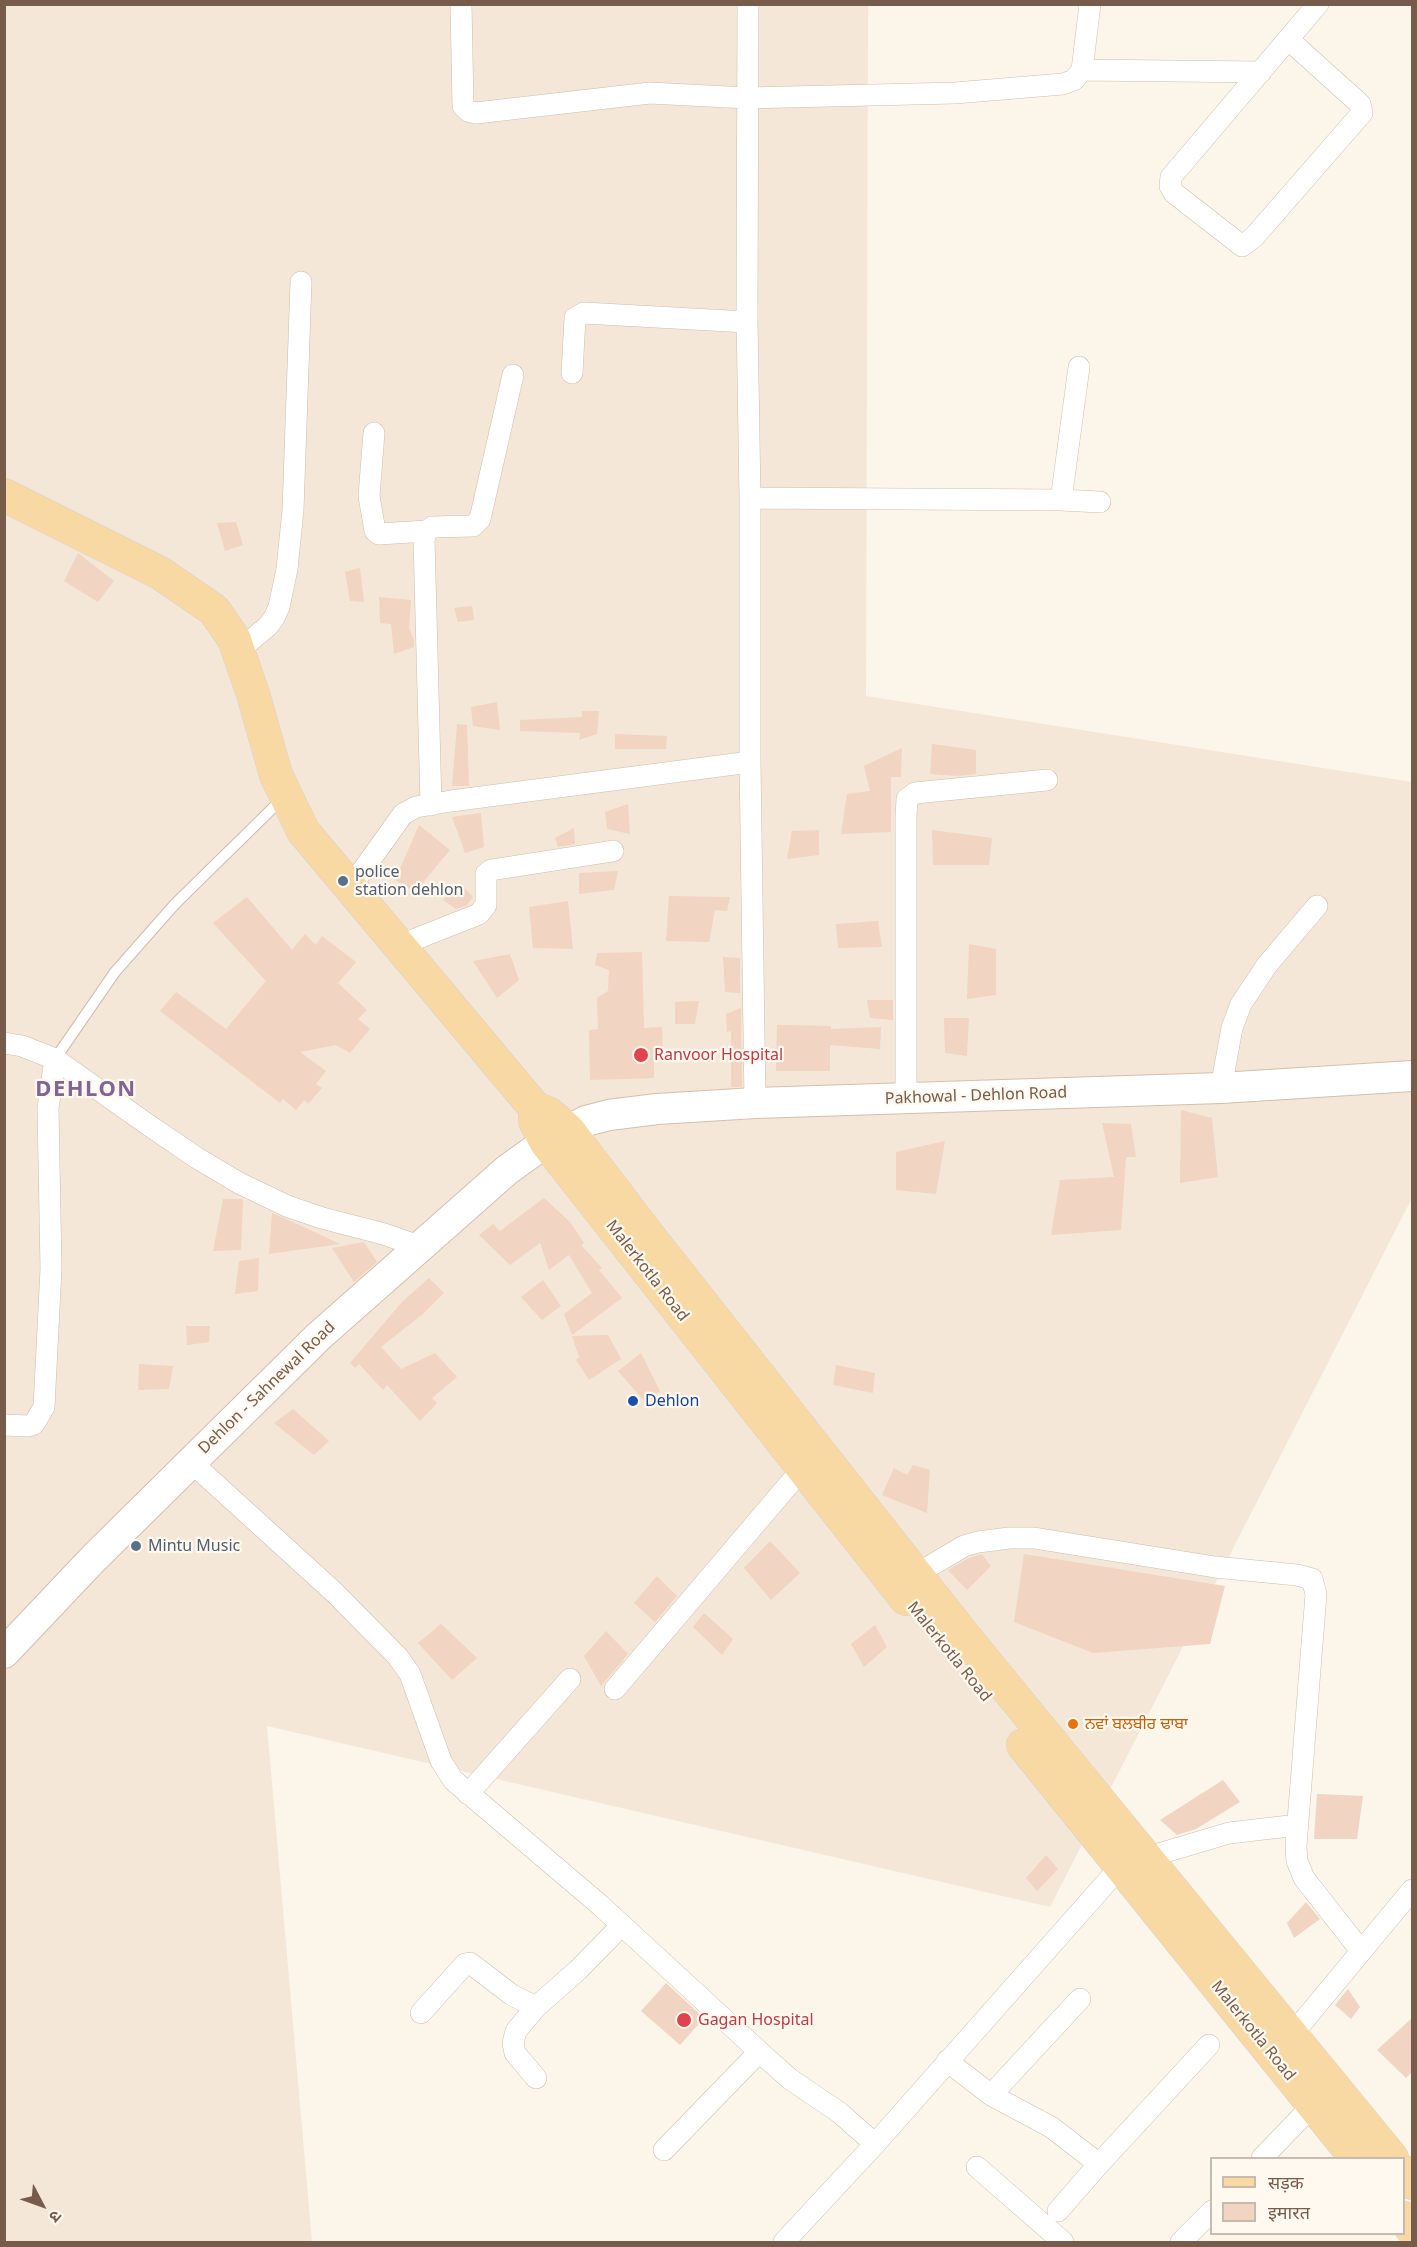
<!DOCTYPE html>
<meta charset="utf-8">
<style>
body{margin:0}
#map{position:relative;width:1417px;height:2247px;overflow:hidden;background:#fcf5e9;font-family:"Noto Sans","Noto Sans Devanagari",sans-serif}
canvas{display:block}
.frame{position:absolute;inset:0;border:6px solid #775c4c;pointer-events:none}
.legend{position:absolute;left:1210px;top:2157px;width:195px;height:78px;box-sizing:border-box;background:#fff9ef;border:2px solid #c9baae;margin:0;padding:8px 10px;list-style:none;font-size:18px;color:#775c4c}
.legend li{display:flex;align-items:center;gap:12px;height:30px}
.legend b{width:30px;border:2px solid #c9baae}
.north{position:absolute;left:12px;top:2175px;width:60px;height:60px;-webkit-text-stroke:4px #fff9ef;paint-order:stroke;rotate:131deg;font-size:16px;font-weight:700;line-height:24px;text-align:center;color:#775c4c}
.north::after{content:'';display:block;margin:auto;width:21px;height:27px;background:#775c4c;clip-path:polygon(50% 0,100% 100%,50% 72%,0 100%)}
</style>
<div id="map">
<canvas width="1417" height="2247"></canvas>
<div class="frame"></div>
<ul class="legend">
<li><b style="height:8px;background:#f9d9a3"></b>सड़क</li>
<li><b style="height:16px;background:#f1d4c1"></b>इमारत</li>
</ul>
<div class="north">उ</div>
</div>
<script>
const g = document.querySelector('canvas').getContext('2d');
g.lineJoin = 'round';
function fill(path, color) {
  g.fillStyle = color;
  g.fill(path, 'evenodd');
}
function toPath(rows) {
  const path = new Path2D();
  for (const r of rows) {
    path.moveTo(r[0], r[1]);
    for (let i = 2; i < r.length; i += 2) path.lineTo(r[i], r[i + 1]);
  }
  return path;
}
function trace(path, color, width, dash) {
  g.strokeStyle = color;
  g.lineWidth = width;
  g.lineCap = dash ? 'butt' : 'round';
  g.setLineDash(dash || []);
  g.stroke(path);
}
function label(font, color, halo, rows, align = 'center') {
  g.font = font + ' "Noto Sans","Noto Sans Gurmukhi",sans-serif';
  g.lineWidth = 4.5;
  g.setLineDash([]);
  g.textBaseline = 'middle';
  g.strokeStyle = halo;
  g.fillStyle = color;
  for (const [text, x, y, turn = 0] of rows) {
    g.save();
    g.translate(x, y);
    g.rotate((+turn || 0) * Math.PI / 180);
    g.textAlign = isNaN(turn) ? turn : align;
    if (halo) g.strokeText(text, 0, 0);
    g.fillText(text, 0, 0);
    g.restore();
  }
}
fill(toPath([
 [5,5,868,5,866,696,1412,782,1412,1198,1050,1907,267,1726,312,2242,5,2242]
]), '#f4e7d7');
fill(toPath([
 [236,522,243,545,225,551,217,523],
 [78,553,114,581,98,602,64,581],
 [360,568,364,602,350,601,345,572],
 [379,597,411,600,409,628,414,640,414,647,394,654,391,624,380,623],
 [472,606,474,620,458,622,454,608],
 [497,702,500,730,473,726,471,707],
 [582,711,599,711,597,734,579,740,580,733,520,731,520,720,582,717],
 [457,724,467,725,469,786,452,786],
 [615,734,667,736,666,749,615,749],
 [932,744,976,750,976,774,958,776,930,774],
 [902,748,901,777,891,777,891,832,841,834,847,794,870,791,864,766],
 [628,804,630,834,607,829,605,812],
 [481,813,484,847,465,853,452,817],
 [419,825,450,850,415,892,395,880],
 [574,828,575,844,558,847,555,838],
 [819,830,819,855,787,859,792,831],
 [932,830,992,838,989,865,933,865],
 [618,871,614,890,579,894,579,873],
 [460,883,473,897,466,906,456,909,443,900],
 [669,896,730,897,727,911,715,910,709,942,666,941],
 [247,897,292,950,305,934,316,945,322,936,356,962,338,983,367,1010,358,1019,370,1029,350,1053,336,1045,300,1052,326,1071,316,1084,322,1088,308,1104,304,1100,296,1110,283,1099,280,1103,160,1011,176,992,226,1029,266,981,213,923],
 [568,901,573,949,533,948,529,907],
 [878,921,882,947,838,948,836,924],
 [969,944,996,949,996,995,967,999],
 [642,952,644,1028,662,1027,663,1053,654,1053,654,1078,590,1080,589,1030,598,1029,597,998,608,991,609,970,595,965,597,953],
 [510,954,519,980,497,998,473,961],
 [723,957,740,958,740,993,725,992],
 [867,1000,893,1000,893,1020,870,1018],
 [699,1001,695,1024,675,1024,675,1002],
 [741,1008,742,1087,731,1087,731,1031,727,1032,726,1014],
 [944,1018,969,1018,967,1056,945,1053],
 [777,1025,831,1026,831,1029,881,1027,880,1049,830,1045,830,1071,776,1071],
 [1181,1110,1212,1118,1218,1177,1180,1183],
 [1102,1123,1131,1124,1136,1157,1126,1157,1121,1230,1051,1235,1060,1180,1114,1177],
 [945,1141,936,1194,896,1190,896,1152],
 [544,1198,570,1222,584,1243,581,1245,602,1268,599,1270,622,1298,572,1335,564,1314,592,1293,569,1255,549,1270,540,1243,510,1265,479,1235,493,1224,500,1231],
 [223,1199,243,1199,241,1250,213,1251],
 [272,1213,293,1222,340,1244,269,1254],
 [364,1242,377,1262,354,1282,332,1248],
 [259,1258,258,1291,235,1294,239,1261],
 [429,1278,444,1293,424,1313,381,1347,401,1369,435,1353,457,1377,432,1398,437,1403,420,1421,387,1385,383,1390,359,1364,355,1368,350,1363,402,1302],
 [543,1280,561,1306,542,1320,521,1297],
 [186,1326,210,1326,209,1342,187,1345],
 [608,1335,621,1359,589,1380,576,1360,579,1357,572,1336],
 [641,1353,660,1391,645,1402,618,1371],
 [139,1364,173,1366,169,1389,138,1390],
 [836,1365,875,1373,873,1393,833,1385],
 [293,1409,329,1441,314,1455,274,1423],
 [913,1465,930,1470,927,1513,882,1495,894,1468,907,1475],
 [770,1541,800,1573,771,1600,744,1568],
 [982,1554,991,1566,967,1590,948,1570,969,1558],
 [1024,1554,1225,1586,1210,1644,1093,1653,1014,1622],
 [657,1576,677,1596,655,1622,634,1603],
 [704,1613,733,1639,722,1655,693,1627],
 [441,1624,477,1658,452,1680,418,1643],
 [875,1625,887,1647,864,1667,851,1644],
 [606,1631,628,1654,601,1686,584,1656],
 [1223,1780,1240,1802,1196,1829,1177,1835,1160,1820],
 [1317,1794,1363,1796,1357,1839,1314,1839],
 [1046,1855,1058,1869,1037,1891,1026,1878],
 [1306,1902,1320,1919,1294,1938,1287,1923],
 [666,1983,704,2018,680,2045,641,2011],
 [1348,1989,1360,2007,1351,2019,1335,2005],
 [1413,2017,1413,2071,1406,2078,1377,2050]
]), '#f1d4c1');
const lane = toPath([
 [55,1059,115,972,175,904,283,798]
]);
const street = toPath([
 [461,4,463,106,468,111,476,113,650,93,747,98,955,93,1063,84,1074,80,1082,70,1090,4],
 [748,4,747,318,750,498,750,762,755,1103],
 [1289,40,1360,104,1362,113,1254,237,1242,246,1174,193,1170,186,1171,177,1318,4],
 [1082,70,1261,72],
 [572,373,575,318,584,313,747,322],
 [374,433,369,496,375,531,379,534,427,531],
 [750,498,1061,500,1100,502],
 [1061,500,1079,367],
 [238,651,268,626,274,618,279,607,287,569,293,510,301,282],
 [431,805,424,539,427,531,432,527,473,526,480,519,513,375],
 [350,888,403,814,416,807,451,801,750,762],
 [398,946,479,914,486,905,486,874,491,870,613,851],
 [4,1043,22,1046,55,1059,147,1124,197,1158,239,1183,287,1206,322,1218,384,1234,421,1247],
 [1221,1088,1232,1028,1241,1004,1267,965,1317,906],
 [906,1098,906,817,907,799,915,793,1047,780],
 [4,1425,28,1426,34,1424,44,1407,51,1269,48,1108,55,1059],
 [191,1462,335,1593,398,1657,410,1674,441,1761,453,1780,600,1905,764,2056,790,2079,840,2113,875,2144],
 [915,1575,964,1546,978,1542,1009,1538,1034,1538,1215,1567,1297,1575,1312,1579,1316,1594,1296,1846,1297,1861,1304,1878,1361,1951],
 [615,1689,802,1469],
 [468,1794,570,1679],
 [1145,1858,1229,1833,1298,1825],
 [421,2013,465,1964,470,1963,512,1995,536,2007],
 [1291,2036,1412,1890],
 [947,2061,991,2095,1051,2127,1099,2164,1058,2211],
 [536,2078,515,2053,513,2043,516,2031,536,2007,578,1970,622,1925],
 [991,2095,1080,1999],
 [664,2150,759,2052],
 [1262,2158,1313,2105],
 [1099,2164,1209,2045],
 [977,2167,1063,2242],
 [784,2242,875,2144,1121,1866],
 [1181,2242,1212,2211]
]);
const secondary = toPath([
 [4,1653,94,1558,318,1337,507,1170,546,1142,586,1121,609,1115,657,1109,755,1103,1221,1088,1412,1076]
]);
const primary = toPath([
 [4,495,160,573,214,610,234,639,253,694,276,775,303,831,535,1108,548,1113,568,1130,645,1231,965,1637,1392,2158],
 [535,1108,535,1121,546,1142,906,1599],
 [1023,1745,1356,2158],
 [1404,2172,1412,2183],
 [1404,2218,1412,2229]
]);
trace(lane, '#cebdae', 12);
trace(street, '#cebdae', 22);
trace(secondary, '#d4bfae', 32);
trace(primary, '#d9d1cd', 34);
trace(lane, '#fff', 10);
trace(street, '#fff', 21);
trace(secondary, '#fff', 30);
trace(primary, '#f9d9a3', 33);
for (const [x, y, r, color] of [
 [343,881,6,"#5c6f8a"],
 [641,1055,8,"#e0444e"],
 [633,1401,6,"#1a4fb4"],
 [136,1546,6,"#5c6f8a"],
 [1073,1724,6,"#e8710a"],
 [684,2020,8,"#e0444e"]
]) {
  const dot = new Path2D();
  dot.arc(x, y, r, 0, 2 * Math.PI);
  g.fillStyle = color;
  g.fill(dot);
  trace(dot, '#fff9ef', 2);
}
label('16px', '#4e5e75', '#fff9ef', [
 ["police",355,872],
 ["station dehlon",355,890],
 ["Mintu Music",148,1546]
], 'left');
label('16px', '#be3a42', '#fff9ef', [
 ["Ranvoor Hospital",654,1055],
 ["Gagan Hospital",698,2020]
], 'left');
label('16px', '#775c4c', '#fff9ef', [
 ["Pakhowal - Dehlon Road",976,1096,-2],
 ["Malerkotla Road",647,1271,52],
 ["Dehlon - Sahnewal Road",267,1388,-44],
 ["Malerkotla Road",949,1652,51],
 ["Malerkotla Road",1253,2031,51]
]);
label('16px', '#164399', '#fff9ef', [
 ["Dehlon",645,1401]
], 'left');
label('16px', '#c56008', '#fff9ef', [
 ["ਨਵਾਂ ਬਲਬੀਰ ਢਾਬਾ",1085,1724]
], 'left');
g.letterSpacing = '1.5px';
label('bold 22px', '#836593', '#fff9ef', [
 ["DEHLON",86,1090]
]);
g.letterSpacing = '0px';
</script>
